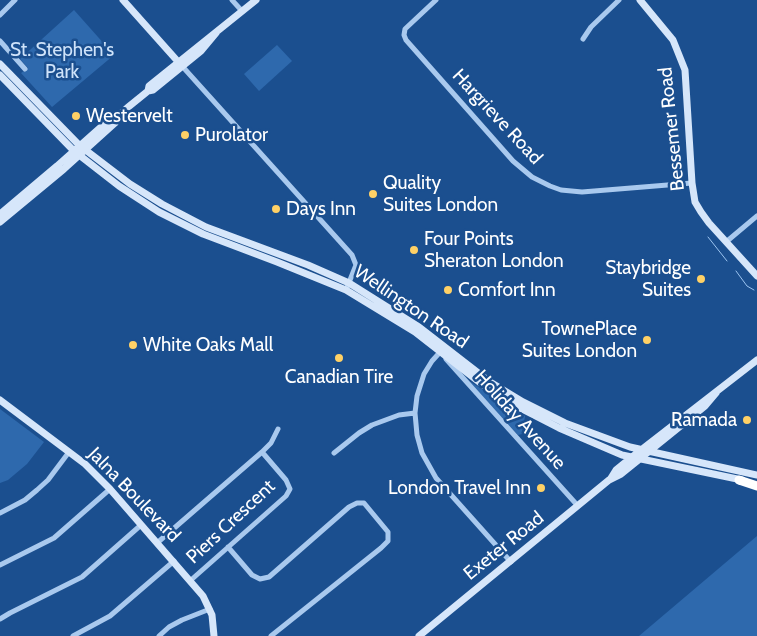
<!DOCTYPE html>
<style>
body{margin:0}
canvas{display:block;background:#1b4f8f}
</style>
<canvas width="757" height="636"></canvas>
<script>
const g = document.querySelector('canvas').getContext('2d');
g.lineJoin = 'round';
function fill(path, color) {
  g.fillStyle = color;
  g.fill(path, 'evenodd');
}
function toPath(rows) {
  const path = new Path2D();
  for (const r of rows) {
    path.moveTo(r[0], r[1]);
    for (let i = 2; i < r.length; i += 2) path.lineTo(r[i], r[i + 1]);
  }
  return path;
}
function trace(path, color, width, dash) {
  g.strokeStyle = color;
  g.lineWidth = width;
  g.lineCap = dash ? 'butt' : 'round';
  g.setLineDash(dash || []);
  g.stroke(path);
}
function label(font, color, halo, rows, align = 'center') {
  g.font = font + ' Cabin,sans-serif';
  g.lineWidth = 5;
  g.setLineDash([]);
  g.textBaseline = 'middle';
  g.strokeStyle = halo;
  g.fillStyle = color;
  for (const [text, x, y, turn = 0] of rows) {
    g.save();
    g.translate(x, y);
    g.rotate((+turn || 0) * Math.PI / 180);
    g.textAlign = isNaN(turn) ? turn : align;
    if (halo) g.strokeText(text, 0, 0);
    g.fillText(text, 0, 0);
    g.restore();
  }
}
fill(toPath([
 [74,10,114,55,52,107,21,73,28,68,20,59],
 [277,45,292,61,259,91,244,74],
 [469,381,525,416,522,434,518,435],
 [0,409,44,442,27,464,8,480,0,483],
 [757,536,757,636,639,636]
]), '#2e69ad');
trace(toPath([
 [708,237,727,261],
 [736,271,747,286,754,290]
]), '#9cc4f0', 1);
trace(toPath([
 [232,0,242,11],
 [436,0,405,29,404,35,406,40,513,161,532,177,550,186,561,190,582,192,692,183],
 [0,15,15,0],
 [583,39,591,27,619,0],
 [0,41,25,69],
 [182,66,352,255,356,265,346,290],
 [726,242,757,216],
 [442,350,432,361,424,374,417,396,415,413,417,435,422,453,436,478,511,562],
 [446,359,578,506],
 [262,452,271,443,278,429],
 [334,453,359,433,372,425,399,415,415,413],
 [0,513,25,500,37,490,48,480,69,452],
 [157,543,262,452,286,480,290,489,286,496,191,580],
 [228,547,252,575,260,579,269,577,349,507,357,503,364,503,388,532,388,541,381,548,271,636],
 [0,565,54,538,110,489],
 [0,619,10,613,82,577,141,525],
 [73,636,110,616,174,561],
 [159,636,169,627,182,620,210,609]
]), '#a9c9ee', 5);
trace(toPath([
 [123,0,181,65],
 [640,0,673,40,685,70,692,183,695,202,701,212,709,223,757,276],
 [0,64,79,145,130,184,162,204,206,227,308,265,349,283,419,327,490,382,523,402,565,423,630,447,757,475],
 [0,75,74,151,119,186,159,212,203,234,277,262,346,290,415,332,483,385,520,408,559,428,622,455,742,480],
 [148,91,149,86,256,0],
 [0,214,57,166,111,118,118,116],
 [0,222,64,169,115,123,118,116,127,108,148,91,153,90,201,51,216,33],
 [0,400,85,464,110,489,203,596,212,615,214,636],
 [611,478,616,470,632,457,757,360],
 [419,636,609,480,621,474,683,424,705,406,716,393]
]), '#d6e6fa', 7);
trace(toPath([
 [739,480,757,486]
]), '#fff', 9);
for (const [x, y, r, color] of [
 [76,116,5,"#ffd166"],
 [185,135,5,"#ffd166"],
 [373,194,5,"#ffd166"],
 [276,209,5,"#ffd166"],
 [414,250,5,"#ffd166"],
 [701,279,5,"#ffd166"],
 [448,290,5,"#ffd166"],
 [647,340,5,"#ffd166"],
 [133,345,5,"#ffd166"],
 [339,358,5,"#ffd166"],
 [747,420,5,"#ffd166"],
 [541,488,5,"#ffd166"]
]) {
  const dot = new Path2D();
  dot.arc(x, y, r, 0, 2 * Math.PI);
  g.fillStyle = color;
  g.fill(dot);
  trace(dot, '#1b4f8f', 2);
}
label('19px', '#cfe3fa', '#1b4f8f', [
 ["St. Stephen's",62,50],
 ["Park",62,72]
]);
label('19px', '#fff', '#1b4f8f', [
 ["Westervelt",86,116],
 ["Purolator",195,135],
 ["Quality",383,183],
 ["Suites London",383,205],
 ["Days Inn",286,209],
 ["Four Points",424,239],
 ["Sheraton London",424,261],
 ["Staybridge",691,268,"right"],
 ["Suites",691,290,"right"],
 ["Comfort Inn",458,290],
 ["TownePlace",637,329,"right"],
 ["Suites London",637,351,"right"],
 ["White Oaks Mall",143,345],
 ["Canadian Tire",339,377,"center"],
 ["Ramada",737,420,"right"],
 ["London Travel Inn",531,488,"right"]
], 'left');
label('19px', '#fff', '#1b4f8f', [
 ["Hargrieve Road",497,117,47],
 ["Bessemer Road",672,129,-96],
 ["Wellington Road",411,307,34],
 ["Holiday Avenue",520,420,48],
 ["Jalna Boulevard",134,495,46],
 ["Piers Crescent",231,522,-43],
 ["Exeter Road",504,546,-39]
]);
</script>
